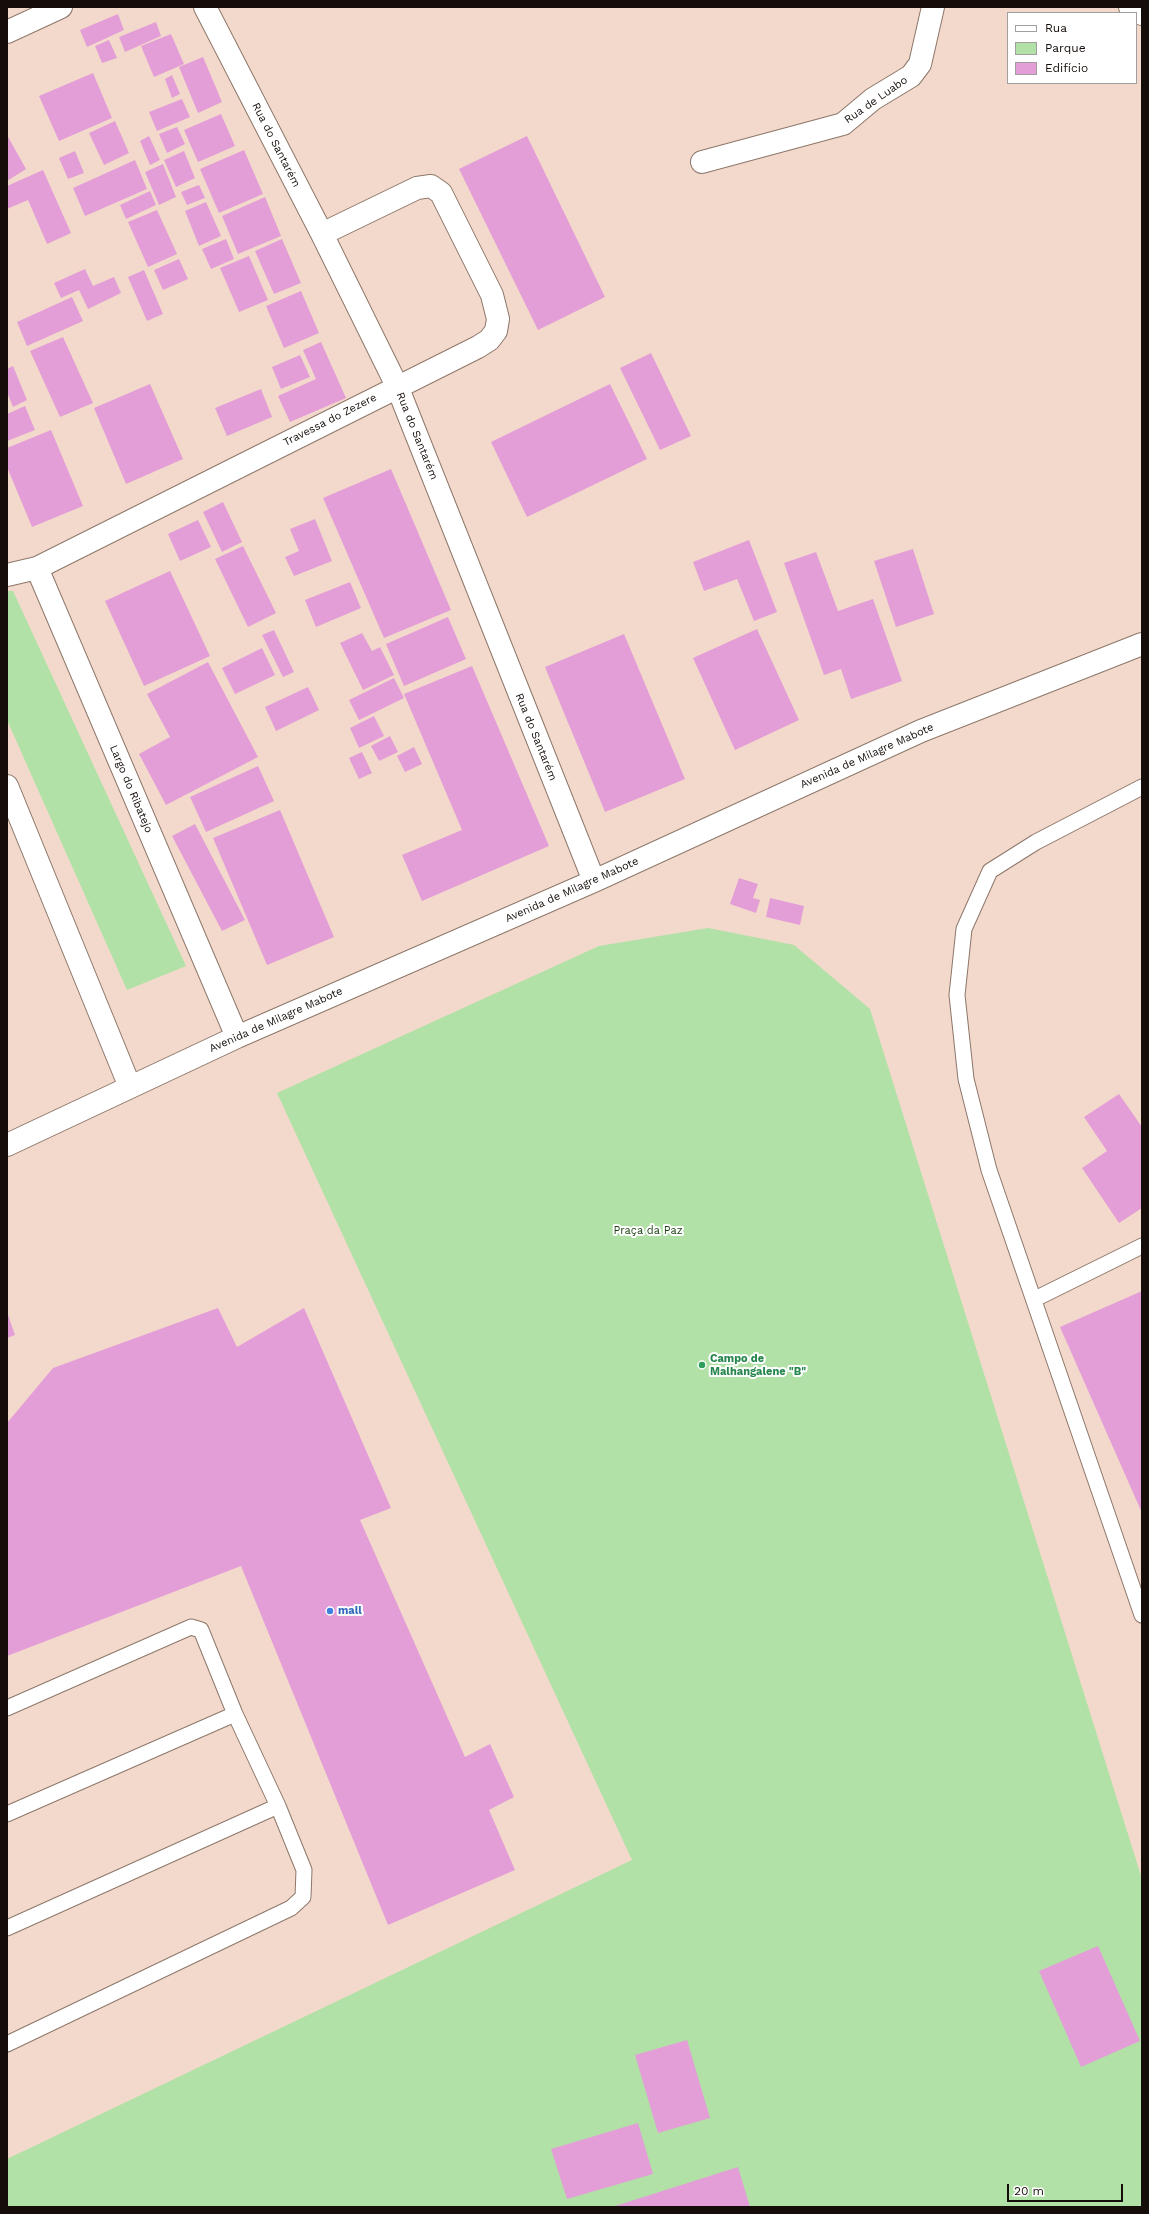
<!DOCTYPE html>
<meta charset="utf-8">
<style>
body{margin:0}
#map{position:relative;width:1149px;height:2214px;overflow:hidden;background:#f2d9cb;font-family:"Work Sans",sans-serif}
canvas{display:block}
.frame{position:absolute;inset:0;border:8px solid #150d09;pointer-events:none}
.legend{position:absolute;left:1007px;top:12px;width:130px;height:72px;box-sizing:border-box;background:#fff;border:1px solid #a19e9d;margin:0;padding:5px 7px;list-style:none;font-size:12px;color:#150d09}
.legend li{display:flex;align-items:center;gap:8px;height:20px}
.legend b{width:20px;border:1px solid #a19e9d}
.scale{position:absolute;left:1007px;top:2184px;width:116px;height:18px;box-sizing:border-box;border:2px solid #150d09;border-top:0;padding-left:5px;font-size:12px;line-height:14px;white-space:nowrap;color:#150d09;-webkit-text-stroke:3px #fff;paint-order:stroke}
</style>
<div id="map">
<canvas width="1149" height="2214"></canvas>
<div class="frame"></div>
<ul class="legend">
<li><b style="height:5px;background:#fff"></b>Rua</li>
<li><b style="height:11px;background:#b1e1a6"></b>Parque</li>
<li><b style="height:11px;background:#e49ed7"></b>Edifício</li>
</ul>
<div class="scale">20 m</div>
</div>
<script>
const g = document.querySelector('canvas').getContext('2d');
g.lineJoin = 'round';
function fill(path, color) {
  g.fillStyle = color;
  g.fill(path, 'evenodd');
}
function toPath(rows) {
  const path = new Path2D();
  for (const r of rows) {
    path.moveTo(r[0], r[1]);
    for (let i = 2; i < r.length; i += 2) path.lineTo(r[i], r[i + 1]);
  }
  return path;
}
function trace(path, color, width, dash) {
  g.strokeStyle = color;
  g.lineWidth = width;
  g.lineCap = dash ? 'butt' : 'round';
  g.setLineDash(dash || []);
  g.stroke(path);
}
function label(font, color, halo, rows, align = 'center') {
  g.font = font + ' "Work Sans",sans-serif';
  g.lineWidth = 4;
  g.setLineDash([]);
  g.textBaseline = 'middle';
  g.strokeStyle = halo;
  g.fillStyle = color;
  for (const [text, x, y, turn = 0] of rows) {
    g.save();
    g.translate(x, y);
    g.rotate((+turn || 0) * Math.PI / 180);
    g.textAlign = isNaN(turn) ? turn : align;
    if (halo) g.strokeText(text, 0, 0);
    g.fillText(text, 0, 0);
    g.restore();
  }
}
fill(toPath([
 [7,591,13,591,186,966,127,990,7,720],
 [708,928,794,945,870,1009,1142,1879,1142,2207,7,2207,7,2159,632,1860,277,1093,599,946]
]), '#b1e1a6');
fill(toPath([
 [118,14,124,30,87,47,80,30],
 [156,22,161,36,125,52,119,37],
 [171,34,184,64,154,77,141,46],
 [109,40,117,58,102,63,95,46],
 [203,57,222,102,198,113,179,67],
 [93,73,112,118,59,141,39,96],
 [172,75,180,94,172,98,165,79],
 [182,99,190,117,157,131,149,112],
 [221,114,235,146,198,162,184,130],
 [115,121,129,153,104,165,89,133],
 [177,127,185,144,167,153,159,134],
 [7,135,26,169,7,181],
 [149,136,160,160,150,165,140,141],
 [527,136,605,297,538,330,459,169],
 [244,150,263,194,219,213,200,169],
 [75,151,84,173,68,179,59,158],
 [184,151,195,178,176,187,164,160],
 [135,160,147,189,85,216,73,188],
 [163,164,176,197,159,205,145,172],
 [43,170,71,233,47,244,28,200,7,209,7,186],
 [199,185,205,198,187,205,181,192],
 [150,191,156,205,126,219,120,205],
 [265,197,281,236,238,254,222,216],
 [206,202,221,236,199,246,185,211],
 [157,210,177,254,148,267,128,222],
 [226,239,234,259,211,269,202,249],
 [282,239,301,283,274,294,255,251],
 [249,256,268,300,239,312,220,268],
 [179,259,188,279,163,290,154,270],
 [85,269,93,286,114,277,121,293,88,309,79,290,61,298,54,283],
 [144,270,163,314,147,321,128,277],
 [301,291,319,333,284,348,266,306],
 [72,297,83,321,27,346,17,322],
 [63,337,93,403,60,417,30,351],
 [321,342,346,398,290,422,278,396,316,379,303,350],
 [651,353,691,436,660,450,620,368],
 [300,355,310,377,281,389,272,367],
 [13,366,27,400,13,407,7,392,7,369],
 [150,384,183,459,126,484,94,408],
 [610,384,647,459,527,517,491,442],
 [261,389,272,417,227,436,215,408],
 [25,406,35,430,7,441,7,414],
 [51,430,83,506,32,527,7,467,7,448],
 [391,469,451,610,384,638,323,498],
 [223,502,242,542,222,552,203,512],
 [315,519,332,561,294,576,285,557,299,551,290,529],
 [198,520,211,547,180,561,168,534],
 [749,540,777,612,754,621,737,579,704,591,693,562],
 [243,546,276,613,248,627,215,559],
 [913,549,934,614,896,627,874,561],
 [816,552,838,611,873,599,902,681,851,699,841,669,824,675,784,563],
 [170,571,210,656,144,686,105,601],
 [350,582,361,608,316,627,305,600],
 [448,617,466,659,404,686,386,644],
 [757,629,799,720,735,750,693,658],
 [274,630,294,672,283,677,262,635],
 [362,633,372,651,380,647,394,675,363,690,340,643],
 [624,634,685,779,605,812,545,667],
 [262,648,275,675,235,694,222,668],
 [208,662,258,757,166,805,139,754,170,737,147,694],
 [472,666,549,846,422,901,402,855,462,830,404,694],
 [394,678,404,698,359,720,349,700],
 [308,687,319,710,276,731,265,707],
 [374,716,384,736,359,748,350,728],
 [390,736,398,752,379,761,371,746],
 [414,747,422,764,405,772,397,756],
 [362,752,372,773,359,779,349,758],
 [258,766,274,801,206,832,190,797],
 [280,810,334,937,267,965,213,838],
 [195,824,245,920,222,931,172,836],
 [739,878,758,884,753,898,760,900,756,913,730,904],
 [770,898,804,906,800,925,766,917],
 [1119,1094,1142,1127,1142,1208,1119,1223,1082,1168,1107,1151,1084,1117],
 [1142,1291,1142,1513,1060,1327],
 [218,1308,237,1347,304,1308,391,1508,360,1520,465,1757,490,1744,514,1797,489,1810,515,1870,388,1925,241,1566,7,1656,7,1423,53,1368],
 [7,1312,15,1335,7,1338],
 [1098,1946,1140,2041,1081,2067,1039,1971],
 [687,2040,710,2118,658,2133,635,2055],
 [638,2123,653,2174,567,2199,551,2149],
 [738,2167,750,2207,612,2207]
]), '#e49ed7');
const lane = toPath([
 [1142,787,1036,842,990,871,964,929,957,995,966,1079,989,1170,1142,1615],
 [1035,1299,1142,1246],
 [7,1708,191,1627,201,1630,235,1714,278,1806,304,1870,303,1897,291,1908,7,2044],
 [7,1814,235,1714],
 [7,1928,278,1806]
]);
const street = toPath([
 [205,7,322,234,397,386,594,881],
 [1130,7,1142,14],
 [7,32,61,7],
 [702,162,843,124,873,99,911,76,920,64,933,7],
 [37,568,478,347,489,340,496,331,498,319,492,295,441,193,431,186,417,188,322,234],
 [7,575,37,568,237,1037],
 [7,786,130,1087],
 [7,1145,237,1037,594,881,921,731,1142,644]
]);
trace(lane, '#8d776a', 17);
trace(street, '#8d776a', 24);
trace(lane, '#fff', 15);
trace(street, '#fff', 22);
for (const [x, y, r, color] of [
 [702,1365,4,"#2e9e5b"],
 [330,1611,4,"#3f7fe0"]
]) {
  const dot = new Path2D();
  dot.arc(x, y, r, 0, 2 * Math.PI);
  g.fillStyle = color;
  g.fill(dot);
  trace(dot, '#fff', 1.5);
}
label('11px', '#150d09', '#fff', [
 ["Rua de Luabo",876,100,-35],
 ["Rua do Santarém",276,145,63],
 ["Travessa do Zezere",330,420,-27],
 ["Rua do Santarém",417,436,68],
 ["Rua do Santarém",536,737,68],
 ["Avenida de Milagre Mabote",867,756,-24],
 ["Largo do Ribatejo",131,789,67],
 ["Avenida de Milagre Mabote",572,890,-24],
 ["Avenida de Milagre Mabote",276,1020,-24]
]);
label('11px', '#1b3f11', '#fff', [
 ["Praça da Paz",648,1231]
]);
label('bold 11px', '#27864d', '#fff', [
 ["Campo de",710,1359],
 ["Malhangalene \"B\"",710,1372]
], 'left');
label('bold 11px', '#366cbe', '#fff', [
 ["mall",338,1611]
], 'left');
</script>
